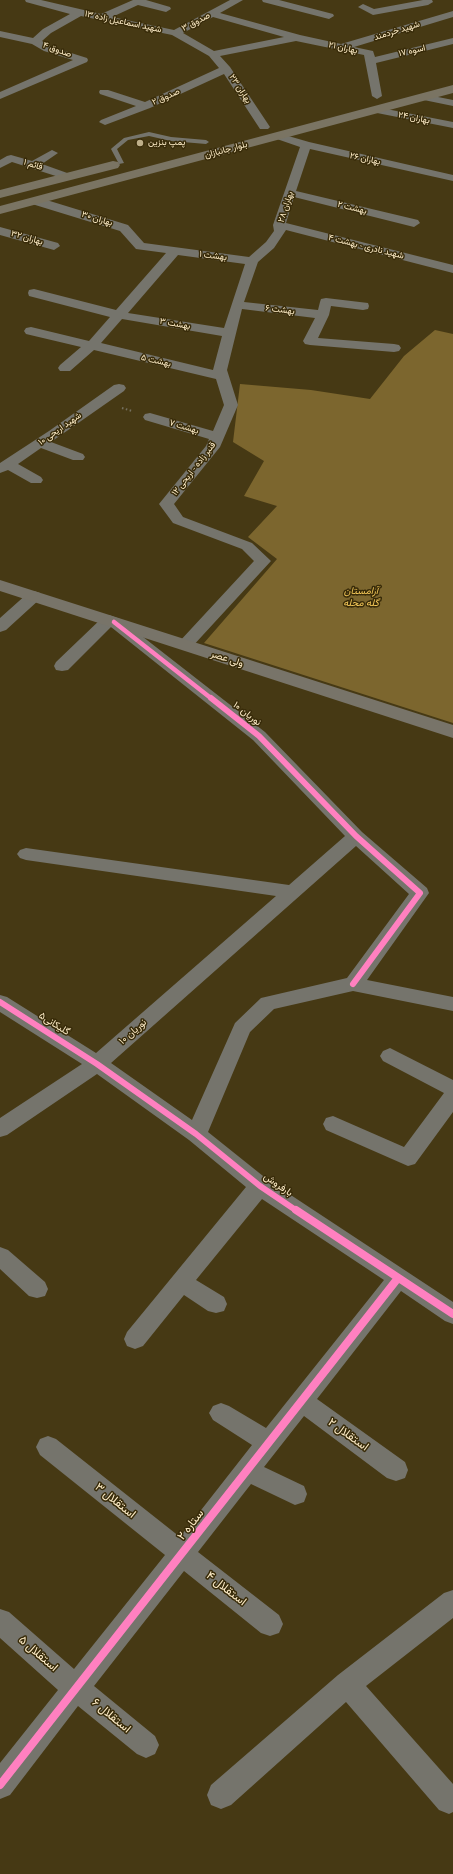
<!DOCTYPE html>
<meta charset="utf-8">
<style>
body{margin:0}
canvas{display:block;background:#463914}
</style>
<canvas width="453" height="1874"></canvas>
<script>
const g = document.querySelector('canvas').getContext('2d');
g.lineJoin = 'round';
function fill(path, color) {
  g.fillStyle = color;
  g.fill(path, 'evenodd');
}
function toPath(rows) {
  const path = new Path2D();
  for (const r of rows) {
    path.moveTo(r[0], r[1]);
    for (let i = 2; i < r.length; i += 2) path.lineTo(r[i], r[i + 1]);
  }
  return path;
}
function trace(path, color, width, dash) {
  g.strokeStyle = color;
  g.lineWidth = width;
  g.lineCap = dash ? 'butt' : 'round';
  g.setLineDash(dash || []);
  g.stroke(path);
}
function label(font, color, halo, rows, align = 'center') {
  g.font = font + ' "Source Serif 4",Vazirmatn,serif';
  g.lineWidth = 3;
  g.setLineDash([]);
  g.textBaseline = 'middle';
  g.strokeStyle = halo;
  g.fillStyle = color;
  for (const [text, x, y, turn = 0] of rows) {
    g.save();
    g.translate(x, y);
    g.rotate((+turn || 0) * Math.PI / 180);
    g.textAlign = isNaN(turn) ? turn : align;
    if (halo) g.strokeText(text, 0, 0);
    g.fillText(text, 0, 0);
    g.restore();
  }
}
fill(toPath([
 [435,330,453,334,453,723,204,643,277,559,248,537,277,506,244,496,264,461,233,442,240,384,311,390,370,399,404,356]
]), '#7c662e');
trace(toPath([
 [122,408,132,411]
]), '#757060', 2, [1.5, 2.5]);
fill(toPath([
 [149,132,171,137,206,140,209,142,206,144,171,141,149,136,128,140,117,149,124,163,119,164,111,149,112,148,124,138,149,132]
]), '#75746c');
fill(toPath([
 [25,0,41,0,101,14,133,0,146,0,170,7,171,9,166,12,138,5,112,17,174,30,230,0,243,0,220,13,300,35,341,44,453,11,453,17,354,47,373,51,375,57,453,38,453,44,376,63,382,96,377,99,372,96,364,55,296,41,220,56,230,67,270,127,268,129,260,129,224,74,150,108,105,125,99,122,101,120,136,106,100,94,99,92,100,90,108,90,145,102,219,68,209,56,172,35,81,16,51,33,42,41,52,47,87,58,88,60,87,62,0,99,0,92,73,60,44,51,32,44,0,37,0,31,33,38,43,29,70,14,26,2,25,0],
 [213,17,284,37,214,51,183,33,213,17],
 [262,0,279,0,333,14,334,16,329,19,263,2,262,0],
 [423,0,432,0,433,2,428,5,373,15,358,7,363,4,374,9,423,0],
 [423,94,453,100,453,106,419,99,418,97,419,95,423,94],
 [376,107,453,122,453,128,372,112,371,110,376,107],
 [278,133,309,142,453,175,453,181,310,149,296,191,418,220,420,223,414,227,294,197,286,223,453,265,453,273,286,230,274,248,258,262,244,302,318,310,320,302,321,299,326,298,368,303,369,306,368,309,363,310,331,306,329,315,318,338,394,344,399,345,401,348,399,351,394,352,310,345,305,344,303,341,315,318,242,309,227,370,238,405,220,447,174,504,183,517,252,543,271,561,191,648,185,650,179,648,177,645,179,642,254,561,242,549,173,523,159,504,206,446,209,439,145,420,143,417,145,414,150,413,213,431,224,405,216,379,94,350,70,371,60,371,58,368,60,365,81,347,26,334,24,331,26,328,31,327,89,341,110,317,29,296,28,293,29,290,34,289,116,310,166,253,136,249,120,231,32,204,30,201,36,197,40,198,128,225,144,243,249,257,266,242,274,231,273,225,300,147,274,138,272,136,278,133],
 [178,255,245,264,224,328,128,313,178,255],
 [122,319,222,336,213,370,101,343,122,319],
 [52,150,58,153,42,164,70,174,72,176,70,178,62,178,12,162,0,168,0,160,7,156,11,155,32,161,52,150],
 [0,227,58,243,60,246,54,250,0,235,0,227],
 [119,384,124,385,126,388,124,391,51,442,83,454,85,457,83,460,73,460,41,448,18,464,41,477,43,480,41,483,31,483,8,470,0,473,0,463,49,431,114,385,119,384],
 [34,591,40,593,42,596,40,599,6,630,0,632,0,618,28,593,34,591],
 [109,615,120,619,265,732,362,832,427,888,429,893,367,980,453,997,453,1011,353,991,274,1009,250,1032,208,1132,268,1180,453,1302,453,1324,445,1321,401,1291,317,1399,405,1462,408,1470,405,1478,396,1481,387,1478,304,1416,264,1467,304,1486,307,1494,304,1502,295,1505,251,1484,198,1552,279,1615,283,1624,279,1633,270,1636,261,1633,184,1571,94,1686,155,1736,159,1745,155,1754,146,1758,137,1754,78,1706,10,1795,0,1799,0,1763,58,1690,0,1638,0,1609,9,1612,74,1669,165,1555,40,1455,36,1447,40,1439,48,1436,56,1439,180,1537,252,1445,213,1420,209,1413,213,1406,221,1403,229,1406,266,1428,384,1280,262,1199,196,1280,224,1297,227,1304,224,1311,216,1313,208,1311,184,1295,143,1346,135,1349,127,1346,124,1339,127,1332,246,1187,189,1140,97,1074,7,1135,0,1137,0,1118,82,1064,0,1012,0,995,7,997,96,1053,276,896,26,860,20,858,17,854,20,850,26,848,289,885,345,836,253,740,111,627,68,670,62,671,56,670,54,666,56,662,103,617,109,615],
 [356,846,409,894,347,978,261,998,235,1023,192,1120,111,1063,356,846],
 [390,1048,453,1080,453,1112,415,1164,408,1166,326,1130,323,1124,326,1118,333,1116,404,1147,444,1093,383,1061,380,1056,383,1051,390,1048],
 [0,1247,8,1250,45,1282,48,1289,45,1296,37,1298,29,1296,0,1269,0,1247],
 [453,1590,453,1618,366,1686,453,1784,453,1812,449,1814,439,1810,346,1702,231,1805,221,1809,211,1805,207,1795,211,1785,338,1675,444,1593,453,1590]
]), '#75746c');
fill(toPath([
 [0,580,453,725,453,738,0,591,0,580]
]), '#787469');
fill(toPath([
 [453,85,453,93,0,214,0,206,453,85],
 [113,161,118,162,120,165,118,168,0,198,0,190,113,161]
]), '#7a7463');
trace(toPath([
 [114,622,212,699]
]), '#ff80c0', 4.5);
trace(toPath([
 [211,698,259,736,356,836,420,893,353,984],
 [0,1002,97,1064,196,1134,260,1186,297,1211]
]), '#ff80c0', 6);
trace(toPath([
 [296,1210,453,1314],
 [0,1785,398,1278]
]), '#ff80c0', 8);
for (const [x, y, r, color] of [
 [140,143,4,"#beaf8a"]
]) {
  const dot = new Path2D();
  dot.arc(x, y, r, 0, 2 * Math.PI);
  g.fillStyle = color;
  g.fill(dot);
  trace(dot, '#382b09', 1.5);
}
label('9px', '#ffeec9', '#382b09', [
 ["شهید اسماعیل زاده ۱۳",123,22,12],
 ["صدوق ۳",196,22,-28],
 ["شهید خردمند",397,31,-17],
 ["بهاران ۲۱",343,48,13],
 ["صدوق ۴",57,50,20],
 ["اسوه ۱۷",412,51,-13],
 ["بهاران ۲۳",240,89,57],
 ["صدوق ۲",166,97,-24],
 ["بهاران ۲۴",414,118,11],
 ["بلوار جانبازان",226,150,-15],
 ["بهاران ۲۶",365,159,12],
 ["قائم ۱",33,165,17],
 ["بهاران ۲۸",286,207,-72],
 ["بهشت ۲",352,208,14],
 ["بهاران ۳۰",97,219,17],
 ["بهاران ۳۲",27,238,16],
 ["شهید نادری - بهشت ۴",366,247,14],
 ["بهشت ۱",213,256,7],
 ["بهشت ۶",280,310,7],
 ["بهشت ۳",175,324,10],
 ["بهشت ۵",156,361,13],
 ["بهشت ۷",184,427,17],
 ["شهید اریحی ۱۰",60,429,-35],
 ["قنبر زاده - اریحی ۱۲",194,469,-52]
]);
label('9px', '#ffeec9', '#382b09', [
 ["پمپ بنزین",148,143]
], 'left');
label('italic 10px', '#f3c759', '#382b09', [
 ["آرامستان",361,591],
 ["گله محله",361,603]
]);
label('10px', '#ffeec9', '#382b09', [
 ["ولی عصر",227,659,18],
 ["نوریان ۱۰",247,714,38],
 ["گلیکانی۵",54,1024,32],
 ["نوریان ۱۰",133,1032,-41],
 ["بارفروش",278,1185,35]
]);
label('12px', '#ffeec9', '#382b09', [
 ["استقلال ۲",348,1435,36],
 ["استقلال ۳",115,1501,39],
 ["ستاره ۲",191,1525,-52],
 ["استقلال ۴",226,1589,38],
 ["استقلال ۵",38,1654,41],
 ["استقلال ۶",111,1716,40]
]);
</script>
